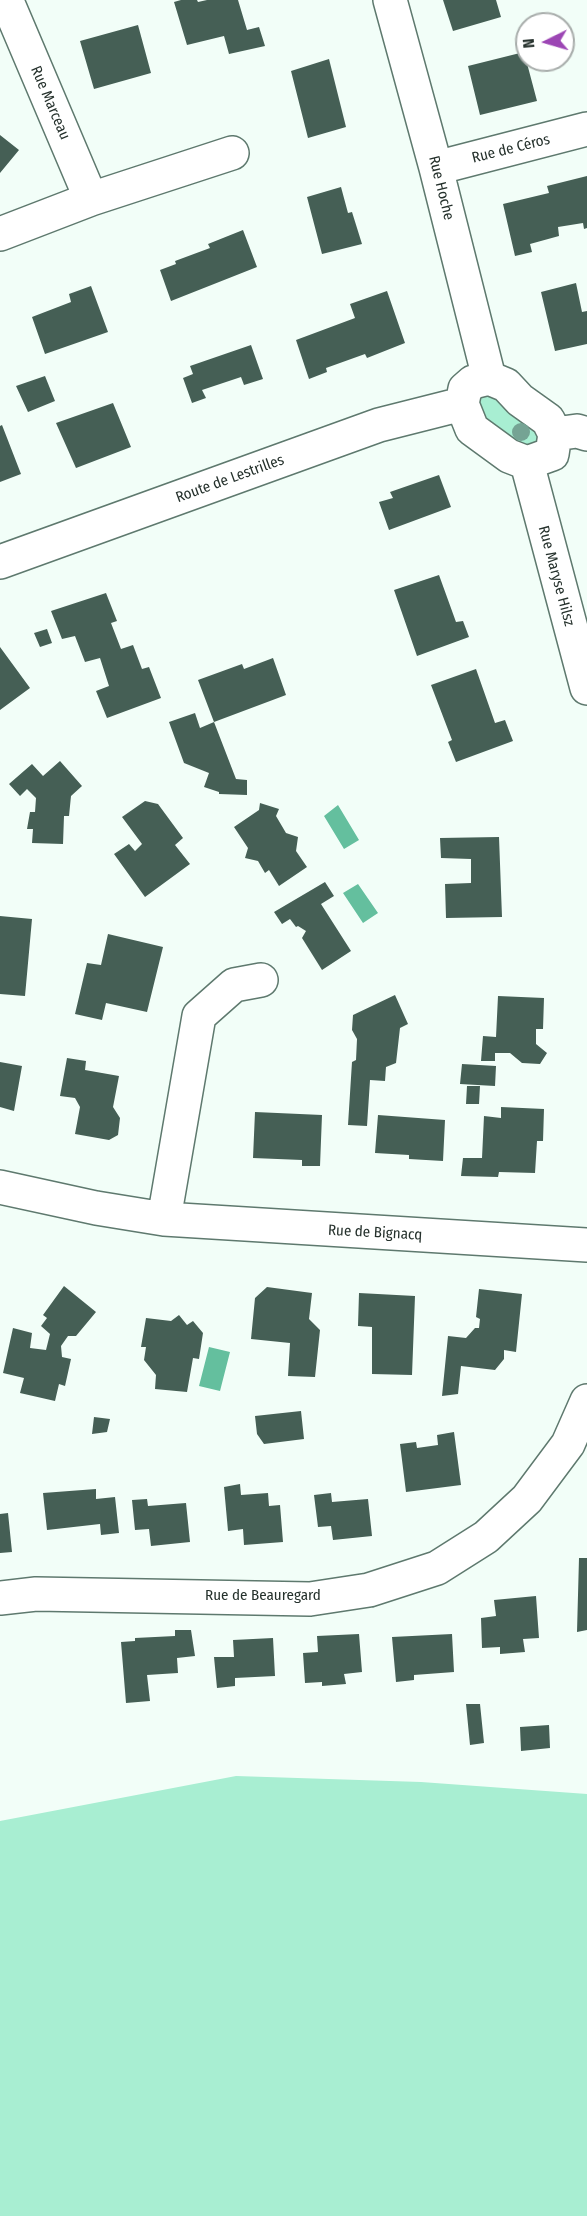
<!DOCTYPE html>
<meta charset="utf-8">
<style>
body{margin:0}
#map{position:relative;width:587px;height:2216px;overflow:hidden;background:#f2fef8;font-family:"Fira Sans Condensed",sans-serif}
canvas{display:block}
.north{position:absolute;left:515px;top:12px;width:60px;height:60px;box-sizing:border-box;background:#fff;border:2px solid #a8adab;border-radius:50%;rotate:265deg;font-size:16px;font-weight:700;line-height:24px;text-align:center;color:#25312c}
.north::after{content:'';display:block;margin:auto;width:21px;height:27px;background:#9c46b4;clip-path:polygon(50% 0,100% 100%,50% 72%,0 100%)}
</style>
<div id="map">
<canvas width="587" height="2216"></canvas>
<div class="north">N</div>
</div>
<script>
const g = document.querySelector('canvas').getContext('2d');
g.lineJoin = 'round';
function fill(path, color) {
  g.fillStyle = color;
  g.fill(path, 'evenodd');
}
function toPath(rows) {
  const path = new Path2D();
  for (const r of rows) {
    path.moveTo(r[0], r[1]);
    for (let i = 2; i < r.length; i += 2) path.lineTo(r[i], r[i + 1]);
  }
  return path;
}
function trace(path, color, width, dash) {
  g.strokeStyle = color;
  g.lineWidth = width;
  g.lineCap = dash ? 'butt' : 'round';
  g.setLineDash(dash || []);
  g.stroke(path);
}
function label(font, color, halo, rows, align = 'center') {
  g.font = font + ' "Fira Sans Condensed",sans-serif';
  g.lineWidth = 6;
  g.setLineDash([]);
  g.textBaseline = 'middle';
  g.strokeStyle = halo;
  g.fillStyle = color;
  for (const [text, x, y, turn = 0] of rows) {
    g.save();
    g.translate(x, y);
    g.rotate((+turn || 0) * Math.PI / 180);
    g.textAlign = isNaN(turn) ? turn : align;
    if (halo) g.strokeText(text, 0, 0);
    g.fillText(text, 0, 0);
    g.restore();
  }
}
fill(toPath([
 [494,392,543,435,532,451,500,434,478,409,477,399,483,393],
 [236,1776,421,1782,587,1794,587,2216,0,2216,0,1821]
]), '#a8eed2');
fill(toPath([
 [338,805,359,840,344,849,324,816],
 [358,884,378,913,363,923,343,893],
 [209,1347,230,1352,220,1391,199,1386]
]), '#64bf9e');
fill(toPath([
 [181,0,197,0,198,2,207,0,238,0,247,30,259,27,265,46,229,54,224,36,187,45,174,2],
 [443,0,496,0,501,17,453,31],
 [138,25,151,73,94,89,80,41],
 [524,52,537,101,480,115,468,66],
 [329,59,346,127,308,138,291,71],
 [0,135,19,150,0,173],
 [587,176,587,228,584,229,583,223,558,227,559,236,530,244,532,252,515,256,503,204,549,193,547,186],
 [341,187,348,213,352,212,362,244,322,254,307,197],
 [243,230,257,267,171,301,160,270,176,264,175,261,210,248,208,244],
 [576,283,582,312,587,311,587,344,555,351,541,292],
 [91,286,108,332,45,354,32,317,71,302,69,294],
 [387,291,405,343,367,358,365,354,326,368,327,372,309,379,296,340,355,318,350,304],
 [251,345,263,379,244,385,241,377,202,390,206,398,192,403,183,378,193,374,190,366],
 [45,376,55,401,28,412,16,386],
 [113,403,131,447,76,468,56,423],
 [2,425,21,474,0,482,0,426],
 [439,475,451,507,389,530,379,502,393,498,390,492],
 [439,575,456,622,463,621,469,637,417,656,394,590],
 [106,593,117,621,111,623,121,649,133,645,142,669,149,667,161,698,107,718,96,691,109,686,100,658,85,662,75,636,62,639,51,611],
 [47,629,52,643,40,647,34,633],
 [0,647,30,688,0,710],
 [273,658,286,695,214,722,198,680,242,664,244,669],
 [476,669,495,723,505,720,513,741,456,762,448,742,452,740,431,685],
 [195,713,200,728,214,722,236,779,247,780,247,795,219,794,219,792,204,787,209,773,184,763,169,722],
 [60,761,82,786,71,796,69,816,64,816,63,844,32,843,33,829,27,829,30,812,35,812,36,798,27,789,20,796,9,784,32,764,43,776],
 [145,801,158,804,183,838,175,845,190,864,145,897,114,854,129,844,135,851,142,844,122,817],
 [260,803,279,809,276,816,286,833,298,837,296,851,307,867,279,886,269,870,265,873,258,861,245,858,248,848,234,827,259,810],
 [499,837,502,917,446,918,445,884,471,883,471,859,441,858,440,838],
 [325,882,334,896,321,904,351,951,322,970,302,938,306,931,298,926,296,927,290,919,282,924,274,912],
 [0,916,32,919,25,996,0,994],
 [108,934,163,947,147,1012,106,1003,102,1020,75,1014,87,963,101,965],
 [395,995,408,1024,400,1028,396,1063,386,1067,385,1081,370,1080,367,1126,348,1125,352,1062,356,1060,357,1039,352,1030,353,1015],
 [498,996,544,998,543,1029,536,1029,536,1044,547,1053,540,1064,522,1063,510,1053,495,1053,495,1061,481,1061,483,1036,496,1037],
 [67,1058,86,1061,85,1070,119,1076,113,1107,120,1118,118,1135,109,1140,75,1134,80,1107,75,1098,60,1096],
 [0,1062,22,1066,14,1111,0,1107],
 [462,1064,496,1066,495,1086,460,1084],
 [467,1086,480,1086,479,1104,466,1104],
 [501,1107,544,1109,543,1141,537,1141,535,1173,499,1172,498,1177,461,1176,463,1158,482,1158,484,1116,501,1118],
 [255,1112,322,1115,320,1166,302,1166,302,1160,253,1158],
 [378,1115,445,1120,443,1161,409,1159,409,1155,375,1153],
 [64,1286,96,1312,76,1336,68,1336,61,1346,62,1357,71,1359,65,1386,59,1384,55,1401,20,1393,24,1378,3,1373,13,1328,32,1333,30,1348,46,1350,50,1334,41,1326,47,1318,43,1315],
 [267,1287,312,1293,309,1319,320,1330,315,1377,288,1376,290,1343,251,1339,255,1298],
 [479,1289,522,1294,516,1352,504,1350,504,1359,495,1370,461,1366,458,1394,442,1396,448,1336,466,1338,475,1328,479,1328,480,1319,476,1317],
 [359,1293,415,1296,412,1375,372,1374,372,1327,358,1326],
 [179,1315,187,1325,193,1321,203,1333,199,1359,193,1358,187,1392,155,1389,156,1375,144,1360,146,1347,141,1347,146,1318,171,1321],
 [301,1411,304,1439,264,1444,257,1434,255,1416],
 [94,1417,110,1419,107,1432,92,1434],
 [454,1432,461,1485,406,1492,400,1444,416,1442,417,1448,438,1445,437,1435],
 [240,1484,241,1495,268,1493,269,1506,280,1505,283,1542,244,1545,243,1529,228,1531,224,1487],
 [96,1489,96,1499,115,1497,119,1533,101,1535,100,1524,47,1530,43,1493],
 [331,1493,332,1502,368,1499,372,1536,333,1540,331,1526,318,1527,314,1495],
 [147,1499,148,1506,186,1503,190,1542,151,1546,149,1529,135,1530,132,1500],
 [8,1513,12,1552,0,1553,0,1514],
 [579,1558,587,1558,587,1630,577,1632],
 [536,1596,539,1638,523,1639,525,1652,500,1654,500,1647,482,1648,481,1618,496,1616,494,1600],
 [175,1630,191,1630,195,1656,177,1658,178,1673,147,1675,150,1701,126,1703,121,1642,135,1641,135,1638,175,1636],
 [359,1634,362,1672,344,1674,346,1684,322,1686,322,1682,305,1683,303,1653,318,1652,317,1636],
 [452,1634,454,1672,414,1675,414,1680,396,1682,392,1637],
 [273,1638,275,1676,235,1678,235,1686,217,1688,214,1657,234,1657,233,1640],
 [466,1704,480,1704,484,1743,470,1745],
 [549,1725,550,1748,521,1751,520,1727]
]), '#455f55');
const minor = toPath([
 [390,0,436,168,489,378],
 [9,6,91,199],
 [436,168,587,129],
 [0,234,91,199,232,153],
 [489,378,506,385,520,400,548,420,555,434,552,454,527,463,509,456,472,429,462,404,465,389,473,382,489,378],
 [555,434,577,431,587,434],
 [527,463,587,688],
 [0,562,379,425,462,404],
 [0,1187,96,1208,164,1219,587,1245],
 [164,1219,199,1016,234,985,261,980],
 [0,1598,36,1594,310,1599,369,1590,437,1568,486,1537,527,1499,568,1444,587,1401]
]);
trace(minor, '#5e796e', 36);
trace(minor, '#fff', 33);
g.fillStyle = '#75a394';
for (const [x, y] of [
 [521,432]
]) {
  g.beginPath();
  g.arc(x, y, 9, 0, 2 * Math.PI);
  g.fill();
}
label('15px', '#25312c', '#fff', [
 ["Rue Marceau",50,103,67],
 ["Rue de Céros",511,149,-14],
 ["Rue Hoche",441,188,76],
 ["Route de Lestrilles",230,479,-20],
 ["Rue Maryse Hilsz",556,576,75],
 ["Rue de Bignacq",375,1233,3],
 ["Rue de Beauregard",263,1596]
]);
</script>
